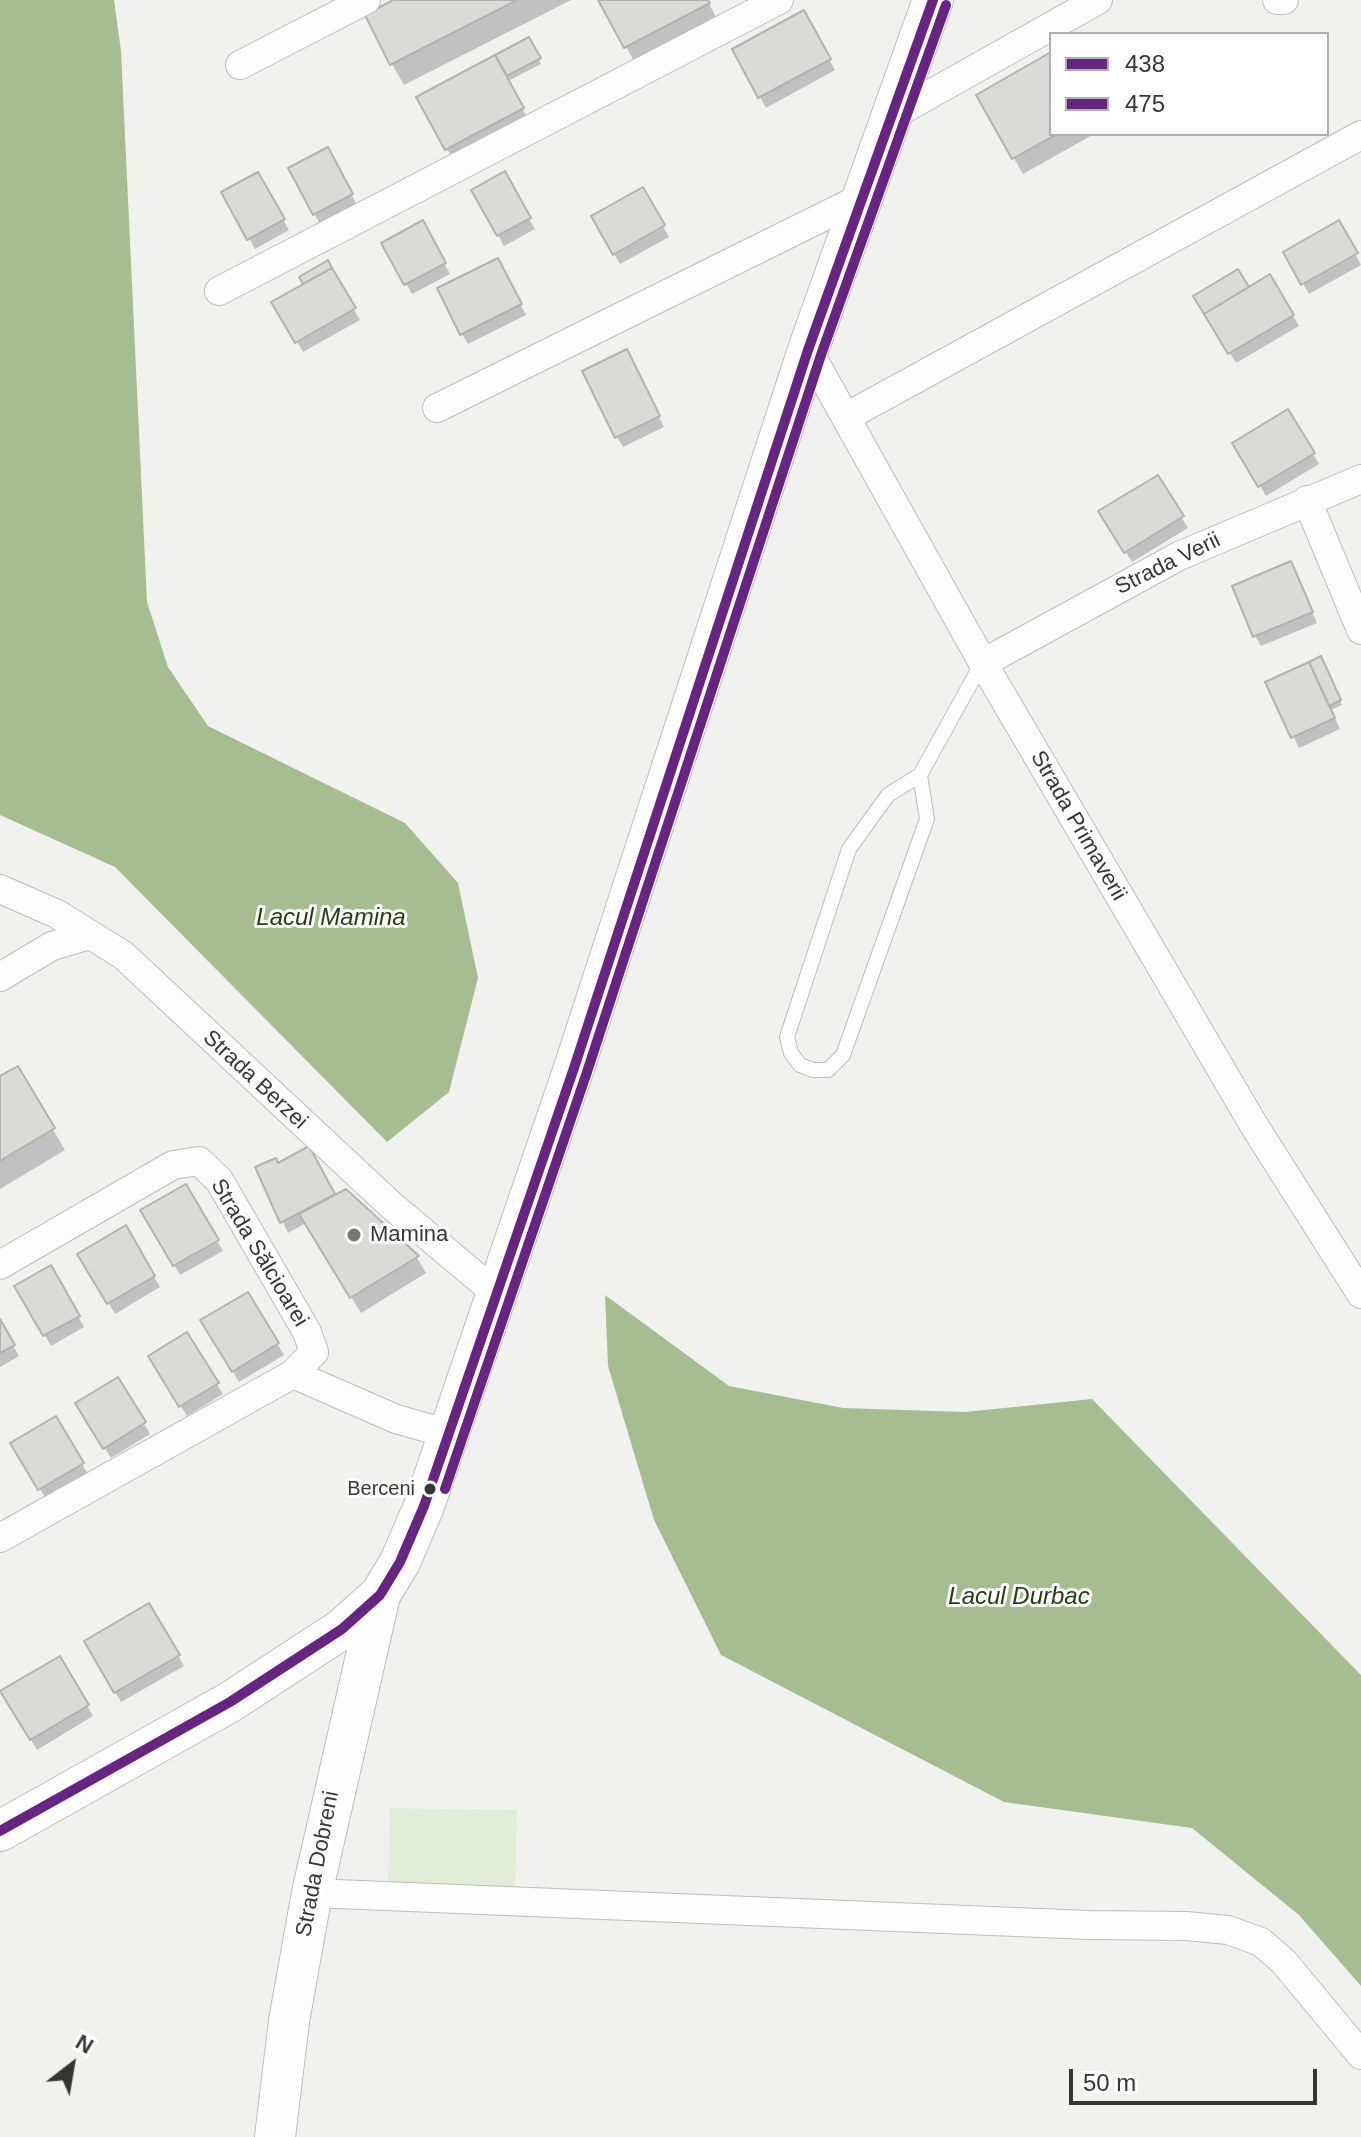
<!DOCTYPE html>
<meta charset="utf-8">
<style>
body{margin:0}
#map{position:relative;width:1361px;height:2137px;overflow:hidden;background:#f1f2f0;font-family:Helvetica,sans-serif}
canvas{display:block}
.legend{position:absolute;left:1049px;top:32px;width:280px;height:104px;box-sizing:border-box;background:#fff;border:2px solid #afafae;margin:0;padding:10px 14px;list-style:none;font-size:24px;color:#363735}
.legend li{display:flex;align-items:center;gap:16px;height:40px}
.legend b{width:40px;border:2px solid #afafae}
.north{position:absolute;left:32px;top:2025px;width:80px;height:80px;-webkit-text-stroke:6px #fff;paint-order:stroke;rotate:31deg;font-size:22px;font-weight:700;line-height:32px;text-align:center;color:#363735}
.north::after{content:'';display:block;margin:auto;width:28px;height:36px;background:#363735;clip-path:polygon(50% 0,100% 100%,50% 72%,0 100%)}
.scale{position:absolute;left:1069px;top:2069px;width:248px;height:36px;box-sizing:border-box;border:4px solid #363735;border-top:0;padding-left:10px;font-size:24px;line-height:28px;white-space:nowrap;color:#363735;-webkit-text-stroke:6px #fff;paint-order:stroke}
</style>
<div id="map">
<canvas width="1361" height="2137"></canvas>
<ul class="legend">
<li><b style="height:10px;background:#662483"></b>438</li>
<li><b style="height:10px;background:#662483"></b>475</li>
</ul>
<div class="north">N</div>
<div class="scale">50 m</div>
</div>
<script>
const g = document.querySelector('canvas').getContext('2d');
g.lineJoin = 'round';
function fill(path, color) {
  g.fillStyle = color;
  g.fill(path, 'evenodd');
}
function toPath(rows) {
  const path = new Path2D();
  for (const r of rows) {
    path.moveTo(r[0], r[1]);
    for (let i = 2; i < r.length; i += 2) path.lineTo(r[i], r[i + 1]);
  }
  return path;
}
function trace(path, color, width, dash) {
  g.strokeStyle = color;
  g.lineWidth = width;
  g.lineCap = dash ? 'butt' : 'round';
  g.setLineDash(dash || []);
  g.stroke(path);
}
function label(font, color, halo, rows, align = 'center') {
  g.font = font + ' Helvetica,sans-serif';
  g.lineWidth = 6;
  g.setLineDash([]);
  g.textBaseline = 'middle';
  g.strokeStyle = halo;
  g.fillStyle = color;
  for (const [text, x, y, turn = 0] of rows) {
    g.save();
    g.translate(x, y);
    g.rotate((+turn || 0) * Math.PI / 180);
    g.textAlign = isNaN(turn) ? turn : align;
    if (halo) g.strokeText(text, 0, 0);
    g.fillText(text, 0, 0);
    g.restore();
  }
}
fill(toPath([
 [390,1808,517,1810,515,1889,388,1886]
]), '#e1edd7');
fill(toPath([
 [0,0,114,0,121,51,147,602,168,667,208,726,405,823,458,883,478,978,449,1092,387,1142,115,867,0,815],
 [605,1295,729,1386,843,1408,965,1412,1092,1399,1361,1675,1361,1986,1299,1915,1192,1828,1004,1802,721,1655,654,1520,608,1366]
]), '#a6bd92');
fill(toPath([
 [397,0,571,0,404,85,392,64],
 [601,0,707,0,717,19,635,63],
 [803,12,835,70,766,108,734,50],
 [529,40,541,64,508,81,531,125,456,165,419,98],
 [1051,55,1051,134,1094,134,1023,174,978,96],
 [327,149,357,205,320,224,290,169],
 [504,174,535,229,504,246,474,191],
 [258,175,289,230,255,249,224,193],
 [642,190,669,237,620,264,593,217],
 [422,223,450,274,412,294,383,244],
 [1339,223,1361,265,1309,294,1286,253],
 [327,263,360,320,303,352,274,303,306,285,301,278],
 [503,271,526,315,468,344,462,334],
 [1269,277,1299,326,1236,363,1196,296,1248,289],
 [632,362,664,427,623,447,617,437],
 [1287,412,1319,464,1266,496,1235,444],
 [1158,478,1188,528,1132,562,1101,512],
 [1296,574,1317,623,1261,646,1255,636],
 [1323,663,1342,705,1331,710,1340,729,1299,748,1268,683],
 [17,1068,65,1150,0,1189,0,1079],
 [308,1149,335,1197,345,1192,417,1258,426,1273,361,1313,306,1223,288,1233,258,1168,277,1165],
 [185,1186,223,1251,180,1275,143,1210],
 [125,1228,160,1287,115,1314,80,1254],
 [51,1268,84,1327,51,1346,17,1286],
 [247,1294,284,1355,239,1382,203,1321],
 [0,1323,19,1356,0,1367],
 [187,1335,223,1394,187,1416,151,1356],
 [117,1379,150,1434,111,1458,78,1404],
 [55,1419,88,1474,46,1499,13,1444],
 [149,1605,184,1666,121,1702,86,1641],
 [59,1659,93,1716,37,1750,3,1692]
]), '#0003');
const building = toPath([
 [393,0,517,0,390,65,365,15,393,0],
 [598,0,708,0,710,3,624,48,598,0],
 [804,10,831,59,758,98,732,49,804,10],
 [529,37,541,58,507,76,495,55,529,37],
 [1051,52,1051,134,1057,134,1012,159,976,95,1051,52],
 [495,55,524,108,445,150,416,97,495,55],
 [328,147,353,194,313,215,288,168,328,147],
 [505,171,531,218,497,236,471,190,505,171],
 [258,172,285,219,247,240,221,192,258,172],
 [643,187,665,225,613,255,591,216,643,187],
 [423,220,446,263,404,285,381,243,423,220],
 [1339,220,1358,253,1301,285,1283,252,1339,220],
 [498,258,522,304,460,335,437,288,498,258],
 [328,260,332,268,303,284,299,277,328,260],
 [332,268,356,308,295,343,271,302,332,268],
 [1238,269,1249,287,1204,314,1193,296,1238,269],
 [1270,274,1294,315,1228,354,1204,314,1270,274],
 [627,349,660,416,615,438,582,371,627,349],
 [1288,409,1315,453,1258,487,1232,443,1288,409],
 [1158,475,1184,516,1124,553,1098,511,1158,475],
 [1291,561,1313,612,1253,637,1232,586,1291,561],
 [1321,656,1341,700,1329,706,1309,662,1321,656],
 [1309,662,1335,718,1291,738,1265,682,1309,662],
 [18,1066,55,1128,0,1161,0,1076,18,1066],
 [309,1146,335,1194,280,1223,255,1167,276,1158,278,1163,309,1146],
 [186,1184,219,1240,173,1266,140,1210,186,1184],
 [346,1189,419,1256,350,1298,299,1214,346,1189],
 [126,1225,155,1276,107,1304,77,1254,126,1225],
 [51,1265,80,1316,43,1336,14,1286,51,1265],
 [248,1292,279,1343,232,1372,200,1320,248,1292],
 [0,1319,15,1345,0,1353,0,1319],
 [187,1332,219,1383,179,1407,148,1356,187,1332],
 [118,1377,146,1422,103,1449,75,1403,118,1377],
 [56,1416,84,1463,38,1490,10,1443,56,1416],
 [149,1603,180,1655,114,1693,84,1641,149,1603],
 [60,1656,89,1705,30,1740,0,1691,60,1656]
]);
fill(building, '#dadbd9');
trace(building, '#b2b3b1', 2);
const lane = toPath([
 [920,775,927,819,843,1055,828,1070,813,1070,800,1065,791,1053,787,1037,849,849,888,795,920,775,982,663]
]);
const street = toPath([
 [1277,0,1284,0],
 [240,65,366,0],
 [893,115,1098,0],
 [219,291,779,0],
 [808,350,983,663,1255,1127,1361,1294],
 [437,408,863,197],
 [846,417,1361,135],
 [1307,500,1361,630],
 [983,663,1179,556,1361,479],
 [0,889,57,914,123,955,392,1206,496,1293],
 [0,977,52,946,89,935],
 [0,1265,173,1165,199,1161,219,1180,307,1332,314,1352,293,1374,0,1538],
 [293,1374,396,1419,449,1434],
 [312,1893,1089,1925,1186,1926,1228,1930,1261,1942,1284,1962,1361,2055]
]);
const secondary = toPath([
 [0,1831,230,1702,342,1629,380,1595,400,1562,424,1506,574,1068,808,350,933,0],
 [275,2137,289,2021,312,1893,380,1595]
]);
trace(lane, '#bcbdbb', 16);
trace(street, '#bcbdbb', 30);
trace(secondary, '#bcbdbb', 42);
trace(lane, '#fdfdfd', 14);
trace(street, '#fdfdfd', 28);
trace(secondary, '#fdfdfd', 40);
trace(toPath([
 [0,1831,230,1702,342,1629,380,1595,400,1562,424,1506,574,1068,808,350,933,0]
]), '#662483', 10);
trace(toPath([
 [445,1489,587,1072,821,355,946,5]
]), '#662483', 10);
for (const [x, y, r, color] of [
 [354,1235,8,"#777876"],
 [430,1489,7,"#363735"]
]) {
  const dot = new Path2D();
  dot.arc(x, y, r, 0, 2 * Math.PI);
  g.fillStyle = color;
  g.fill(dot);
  trace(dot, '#fff', 3);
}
label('20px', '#363735', '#fff', [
 ["Berceni",415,1489]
], 'right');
label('22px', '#363735', '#fff', [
 ["Strada Verii",1168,564,-26],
 ["Strada Primaverii",1078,826,60],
 ["Strada Berzei",255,1080,43],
 ["Strada Sălcioarei",259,1253,59],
 ["Strada Dobreni",318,1864,-79]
]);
label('22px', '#363735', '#fff', [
 ["Mamina",370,1235]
], 'left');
label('italic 24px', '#293d11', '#fff', [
 ["Lacul Mamina",331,918],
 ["Lacul Durbac",1019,1597]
]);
</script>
